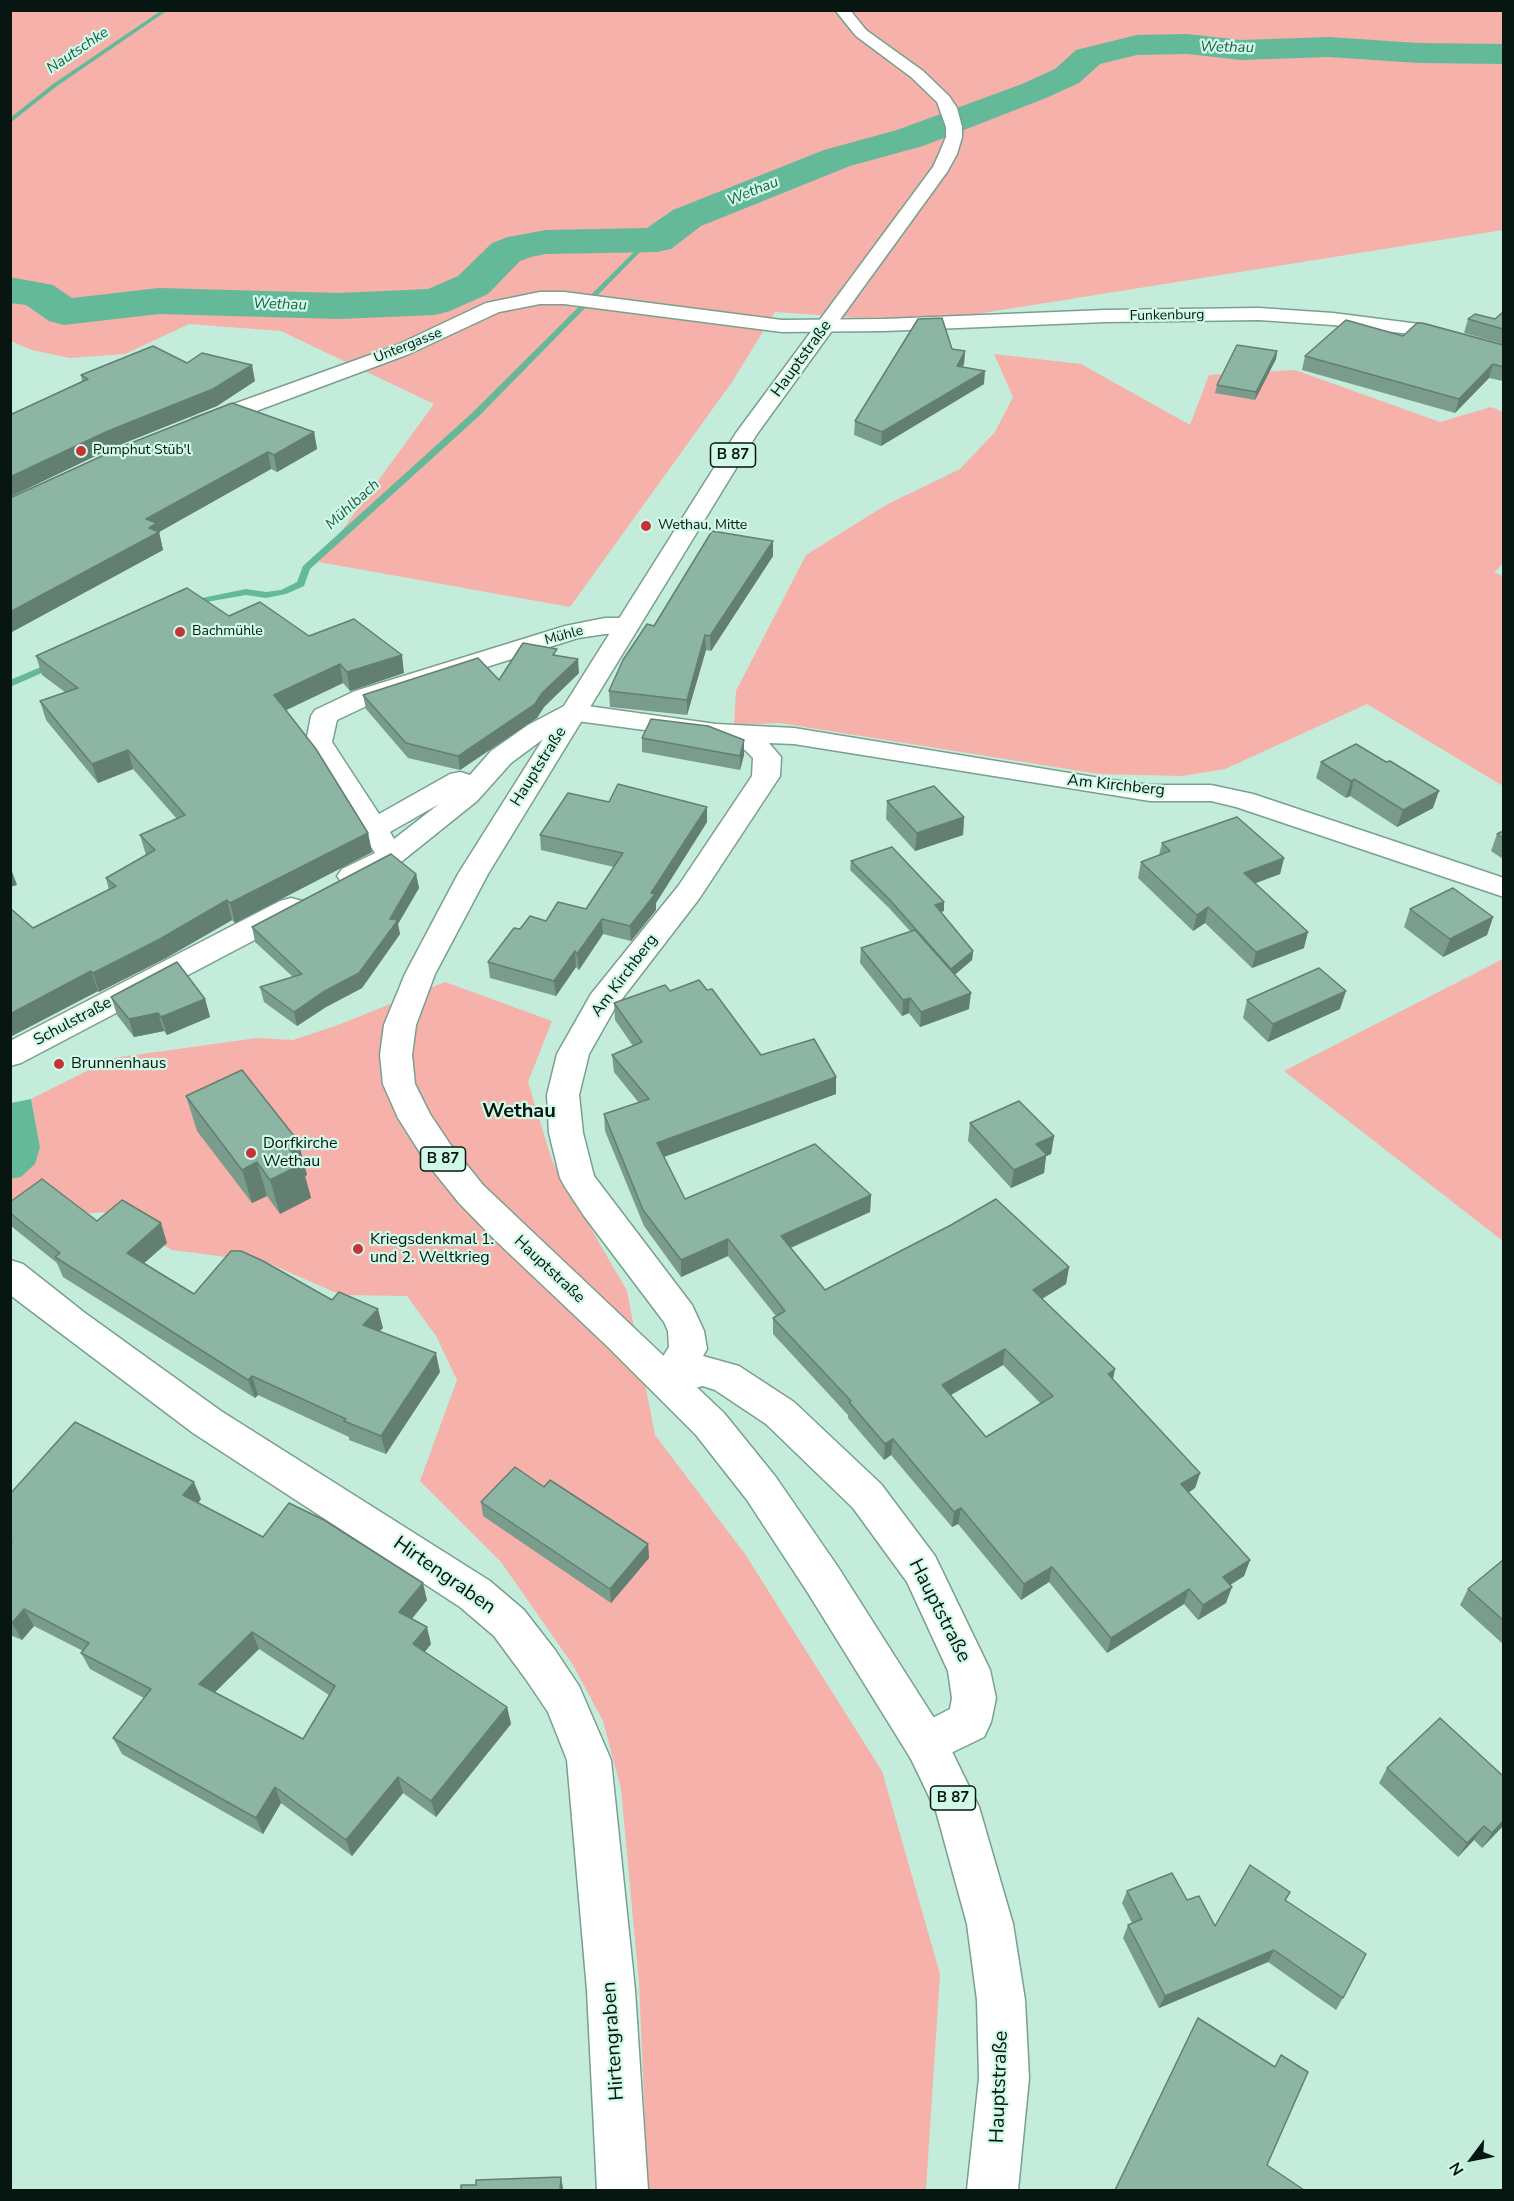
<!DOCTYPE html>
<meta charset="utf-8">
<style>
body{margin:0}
#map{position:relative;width:1514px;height:2201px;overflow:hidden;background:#c3ecda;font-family:"Nunito Sans",sans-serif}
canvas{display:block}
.frame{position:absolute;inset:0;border:12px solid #071610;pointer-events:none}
.north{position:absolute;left:1442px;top:2129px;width:60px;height:60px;-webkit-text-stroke:4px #d0fae7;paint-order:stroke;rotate:238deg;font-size:16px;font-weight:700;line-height:24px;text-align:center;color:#071610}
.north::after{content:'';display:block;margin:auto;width:21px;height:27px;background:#071610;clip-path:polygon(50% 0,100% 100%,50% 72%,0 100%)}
</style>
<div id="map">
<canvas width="1514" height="2201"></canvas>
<div class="frame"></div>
<div class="north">N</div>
</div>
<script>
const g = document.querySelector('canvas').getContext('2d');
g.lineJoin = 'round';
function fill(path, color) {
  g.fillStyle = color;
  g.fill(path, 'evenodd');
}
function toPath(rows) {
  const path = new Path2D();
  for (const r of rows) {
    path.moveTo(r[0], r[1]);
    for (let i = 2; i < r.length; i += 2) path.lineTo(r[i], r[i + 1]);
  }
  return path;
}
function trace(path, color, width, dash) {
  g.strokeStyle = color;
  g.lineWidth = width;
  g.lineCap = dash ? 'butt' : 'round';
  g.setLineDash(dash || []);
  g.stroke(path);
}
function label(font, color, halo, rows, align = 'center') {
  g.font = font + ' "Nunito Sans",sans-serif';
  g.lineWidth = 4.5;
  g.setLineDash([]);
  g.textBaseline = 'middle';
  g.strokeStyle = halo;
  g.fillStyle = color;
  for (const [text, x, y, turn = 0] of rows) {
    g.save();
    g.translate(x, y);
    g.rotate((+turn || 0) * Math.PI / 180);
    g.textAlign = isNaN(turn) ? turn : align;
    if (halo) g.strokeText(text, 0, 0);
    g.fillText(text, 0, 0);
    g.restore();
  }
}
fill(toPath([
 [11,11,1503,11,1503,230,970,315,879,319,775,312,732,382,570,607,319,562,434,404,281,331,189,324,125,354,70,358,32,350,11,341],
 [994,354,1081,364,1190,425,1209,375,1295,370,1440,422,1491,407,1503,412,1503,564,1494,572,1504,577,1503,786,1367,704,1225,769,1182,776,1099,774,780,723,734,725,736,691,806,555,886,505,960,469,995,432,1013,397],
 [1503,959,1503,1241,1284,1071],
 [445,982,552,1021,528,1082,552,1161,627,1291,655,1435,745,1554,882,1771,940,1974,926,2190,648,2190,639,1983,621,1789,603,1721,573,1665,501,1562,420,1481,457,1380,436,1336,407,1296,341,1295,266,1262,172,1250,103,1212,11,1222,11,1179,21,1177,40,1147,31,1099,113,1058,257,1038,293,1040,338,1025]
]), '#f5b1aa');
fill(toPath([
 [31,1099,40,1147,35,1164,21,1177,11,1179,11,1103]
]), '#64b999');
fill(toPath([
 [162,10,168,10,57,86,10,123,10,118,53,84,162,10],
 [655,239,660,240,641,251,479,416,310,569,304,586,286,594,266,598,246,595,189,605,189,601,192,600,246,589,266,592,281,590,297,582,303,566,473,412,637,249,655,239],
 [55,661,58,662,58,666,10,687,10,680,55,661]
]), '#64b999');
fill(toPath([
 [1187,34,1241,40,1329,37,1418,43,1504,44,1504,64,1418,63,1329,57,1241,60,1187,54,1137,55,1100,64,1079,83,1046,98,923,146,850,166,701,226,671,249,657,252,546,254,531,257,520,261,488,294,450,311,435,315,339,319,159,314,64,325,49,321,26,305,10,303,10,277,53,285,72,298,159,288,339,293,428,289,458,276,492,243,508,237,546,230,647,228,673,210,824,150,897,130,1022,84,1055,69,1076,50,1137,35,1187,34]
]), '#64b999');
const street = toPath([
 [540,292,564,292,782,320,884,319,1105,310,1259,308,1333,313,1427,325,1504,346,1504,358,1419,335,1333,325,1259,320,1105,322,884,331,782,332,564,304,540,304,499,312,409,354,208,429,200,431,192,429,189,424,192,419,395,346,486,303,540,292],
 [605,618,626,618,635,621,639,626,635,631,626,634,605,634,578,638,373,703,337,720,332,742,379,814,450,774,460,772,470,775,491,751,528,725,564,706,573,704,716,724,794,728,1112,780,1150,785,1211,785,1253,794,1504,878,1504,897,1236,807,1211,801,1150,801,794,744,769,743,781,757,780,776,699,899,615,1008,589,1054,579,1095,583,1133,594,1176,692,1305,704,1331,707,1349,703,1356,739,1366,794,1402,881,1484,935,1556,990,1670,996,1698,991,1722,984,1737,926,1765,911,1759,904,1744,911,1729,950,1709,952,1698,948,1671,907,1582,853,1508,766,1424,715,1390,703,1386,667,1395,654,1391,648,1380,669,1347,668,1331,664,1322,584,1216,565,1187,560,1178,549,1133,547,1095,557,1054,591,994,679,885,752,776,753,758,745,750,719,740,577,721,546,737,511,763,477,801,401,862,362,883,352,885,342,883,337,876,342,869,375,853,306,742,311,716,315,710,355,691,565,626,605,618],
 [439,804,394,839,390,832,439,804],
 [291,898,302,901,306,908,302,915,21,1063,10,1066,10,1041,280,901,291,898],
 [10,1260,23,1264,85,1313,221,1411,490,1581,524,1610,555,1650,579,1686,611,1760,635,1990,648,2190,597,2190,587,1990,567,1760,548,1712,525,1678,494,1636,460,1607,193,1433,10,1295,10,1260]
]);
const primary = toPath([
 [835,10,850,10,866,30,923,71,949,96,957,108,962,127,962,137,957,154,947,172,757,434,488,874,435,974,416,1025,412,1055,415,1084,430,1114,450,1144,483,1185,724,1413,775,1476,838,1567,941,1729,979,1807,1013,1924,1025,2000,1029,2078,1018,2190,967,2190,979,2078,977,2000,967,1924,936,1811,911,1759,808,1593,747,1500,696,1435,608,1347,496,1241,459,1203,426,1162,398,1118,383,1084,380,1055,384,1025,405,974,458,874,736,433,933,167,939,154,946,137,946,127,937,102,911,77,856,36,835,10]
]);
trace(street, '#79a08f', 3);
trace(primary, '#79a08f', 3);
fill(street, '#fff');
fill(primary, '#fff');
fill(toPath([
 [1503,312,1503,344,1464,333,1468,319,1495,319],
 [1403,336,1503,345,1503,381,1489,378,1455,413,1302,370,1305,356],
 [952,349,965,351,964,364,962,367,984,384,881,446,854,435,855,421],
 [1277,351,1276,359,1255,400,1215,393,1217,385],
 [187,363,255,381,217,406,112,448,10,497,10,413,12,414,82,381,81,375],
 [314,432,317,449,277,472,271,469,159,532,163,550,10,633,10,498],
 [773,541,773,556,711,651,706,650,687,715,610,707,609,691,654,626],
 [229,616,309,636,404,673,350,691,343,683,286,710,368,833,372,852,235,923,232,920,166,958,99,992,98,991,10,1037,10,908,33,928,109,890,106,878,146,855,140,835,177,819,133,769,98,783,46,720,40,701,65,692,42,675,36,656],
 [557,655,579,673,544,707,537,718,460,770,408,758,366,709,363,695,499,680],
 [642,738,744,755,740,770,642,752],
 [1321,762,1433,808,1397,827,1350,796,1346,798,1316,778],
 [887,801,964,817,963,835,915,851,886,819],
 [609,802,707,807,707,822,656,903,656,910,631,941,603,934,579,970,576,967,556,996,490,978,488,962,520,929,586,909,614,867,541,850,540,835],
 [1503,831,1503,859,1491,851,1497,834],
 [1162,843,1284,858,1280,874,1255,883,1304,948,1252,968,1205,923,1193,931,1138,878,1141,862,1159,855],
 [851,861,944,902,944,911,940,912,973,951,972,960,954,975,969,1009,920,1027,909,1013,902,1016,860,963,861,948,910,931,889,908,850,870],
 [416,874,419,888,398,924,400,934,362,988,326,1007,297,1026,264,1002,260,987,293,977,255,942,252,927],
 [1410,909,1493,917,1487,935,1443,957,1404,927],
 [670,991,761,1055,836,1077,836,1094,664,1157,685,1199,871,1195,870,1212,791,1248,825,1290,1069,1267,1066,1284,1042,1299,1113,1379,1200,1473,1195,1488,1188,1493,1250,1560,1244,1576,1230,1585,1226,1603,1198,1620,1184,1604,1107,1653,1049,1582,1021,1600,958,1524,952,1527,891,1455,884,1460,848,1418,848,1415,773,1334,773,1318,776,1316,728,1256,681,1277,644,1226,605,1131,604,1114,639,1103,614,1072,612,1055,633,1046,615,1020,614,1003],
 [1003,1365,1041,1404,986,1437,951,1395],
 [111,997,205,999,210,1017,167,1035,164,1031,134,1037,117,1015],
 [1247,1000,1340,1009,1268,1042,1243,1018],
 [186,1096,298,1141,307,1175,305,1176,311,1198,280,1214,267,1196,252,1203,197,1131],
 [970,1123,1054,1136,1051,1154,1046,1156,1044,1173,1011,1188,968,1141],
 [10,1202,97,1221,167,1243,144,1263,194,1294,332,1300,383,1328,379,1331,440,1372,386,1454,349,1440,349,1437,258,1395,255,1398,63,1277,57,1263,11,1226],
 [544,1487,648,1544,649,1558,611,1603,483,1516,481,1502],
 [10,1494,201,1499,198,1503,263,1537,427,1600,412,1619,431,1644,425,1652,507,1707,511,1724,436,1817,403,1793,352,1856,281,1803,263,1834,122,1754,113,1738,144,1698,90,1669,81,1653,83,1651,34,1626,22,1640,10,1635],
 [259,1649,329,1695,303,1739,215,1692],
 [1503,1560,1503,1644,1460,1605,1468,1589],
 [1387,1768,1503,1826,1482,1848,1474,1840,1458,1857,1379,1783],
 [1127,1891,1187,1900,1215,1926,1286,1900,1343,1998,1336,2010,1268,1962,1159,2008,1123,1938,1128,1925,1132,1923,1122,1903]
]), '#799c8c');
fill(toPath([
 [965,351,964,364,955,380,957,366],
 [1277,351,1276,359,1255,400,1256,392],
 [1493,364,1489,378,1455,413,1459,399],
 [252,365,255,381,217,406,112,448,10,497,10,477,108,431],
 [985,371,984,384,881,446,882,432],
 [314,432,317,449,277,472,274,455],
 [268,452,271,469,159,532,163,550,10,633,10,612,146,519],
 [773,541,773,556,711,651,710,636],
 [705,635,706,650,687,715,687,700],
 [402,655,404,673,350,691,347,672],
 [578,659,579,673,544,707,537,718,460,770,458,756,542,693],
 [340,664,343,683,278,714,274,695],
 [744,740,744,755,740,770,740,756],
 [128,750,133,769,98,783,92,764],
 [1354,779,1350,796,1346,798,1351,781],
 [1439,791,1433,808,1397,827,1403,810],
 [707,807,707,822,656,903,656,910,631,941,630,926],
 [964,817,963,835,915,851,917,833],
 [368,833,372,852,235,923,230,903],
 [1284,858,1280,874,1240,889,1244,873],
 [10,866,17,885,10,887],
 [416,874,419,888,398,924,400,934,362,988,326,1007,297,1026,294,1012,390,919],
 [227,900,232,920,166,958,99,992,93,973],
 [944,902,944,911,934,914,935,905],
 [1208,907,1205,923,1193,931,1197,915],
 [1493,917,1487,935,1443,957,1450,939],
 [602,919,603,934,579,970,577,954],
 [1308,932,1304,948,1252,968,1256,952],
 [575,951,576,967,556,996,554,981],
 [973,951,972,960,951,978,951,969],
 [91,971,98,991,10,1037,10,1014],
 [1346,991,1340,1009,1268,1042,1273,1024],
 [971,993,969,1009,920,1027,921,1012],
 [910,998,909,1013,902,1016,903,1000],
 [205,999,210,1017,167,1035,161,1017],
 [158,1013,164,1031,134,1037,129,1019],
 [836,1077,836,1094,658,1159,657,1143],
 [1054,1136,1051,1154,1046,1156,1044,1173,1011,1188,1014,1170,1036,1144],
 [298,1141,307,1175,305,1176,311,1198,280,1214,270,1180,287,1146],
 [257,1162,267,1196,252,1203,242,1170],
 [871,1195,870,1212,780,1252,781,1236],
 [161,1223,167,1243,134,1272,127,1253],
 [728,1239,728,1256,681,1277,681,1260],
 [1069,1267,1066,1284,1030,1306,1033,1290],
 [378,1309,383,1328,367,1344,363,1325],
 [1005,1349,1003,1365,940,1401,942,1385],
 [436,1353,440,1372,386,1454,381,1436],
 [1115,1369,1112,1385,1108,1374],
 [252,1376,258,1395,255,1398,248,1380],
 [893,1439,891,1455,884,1460,885,1444],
 [1200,1473,1195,1488,1176,1500,1181,1484],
 [194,1482,201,1499,190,1513,183,1495],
 [961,1508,958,1524,952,1527,954,1512],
 [648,1544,649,1558,611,1603,610,1589],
 [1250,1560,1244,1576,1218,1593,1223,1577],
 [1052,1567,1049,1582,1021,1600,1024,1584],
 [423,1583,427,1600,403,1629,399,1612],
 [1232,1587,1226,1603,1198,1620,1203,1605],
 [1189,1589,1184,1604,1107,1653,1111,1638],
 [24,1609,34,1626,22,1640,12,1623],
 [427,1627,431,1644,417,1661,413,1644],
 [252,1632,259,1649,206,1701,199,1684],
 [507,1707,511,1724,436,1817,431,1801],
 [398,1777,403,1793,352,1856,346,1840],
 [275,1787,281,1803,263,1834,256,1818],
 [1503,1821,1503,1826,1482,1848,1492,1833],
 [1484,1826,1474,1840,1458,1857,1467,1843],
 [1274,1950,1268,1962,1159,2008,1165,1996],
 [561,2177,563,2188,563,2190,560,2190]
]), '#637f72');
const building = toPath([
 [1503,312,1503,329,1468,319,1475,314,1495,319,1503,312],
 [942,318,952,349,965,351,957,366,985,371,882,432,855,421,918,319,942,318],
 [1346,320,1403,336,1417,323,1422,323,1503,345,1503,367,1493,364,1459,399,1305,356,1346,320],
 [1237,345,1277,351,1256,392,1217,385,1237,345],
 [153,346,187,363,202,353,252,365,213,389,108,431,10,477,10,413,12,414,88,379,81,375,153,346],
 [232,403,314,432,274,455,268,452,146,519,157,523,149,528,159,532,10,612,10,498,126,445,232,403],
 [712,531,773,541,710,636,705,635,687,700,609,691,623,660,647,624,654,626,712,531],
 [187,588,229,616,260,602,309,636,354,619,402,655,347,672,340,664,274,695,316,749,368,833,230,903,227,900,160,939,93,973,91,971,10,1014,10,908,33,928,116,886,106,878,155,850,140,835,185,815,128,750,92,764,40,701,78,688,36,656,187,588],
 [523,643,557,649,553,655,578,659,542,693,535,704,458,756,406,743,363,695,478,658,499,680,523,643],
 [651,719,708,726,744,740,740,756,642,738,651,719],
 [1356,744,1386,762,1390,761,1439,791,1403,810,1354,779,1351,781,1321,762,1356,744],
 [618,784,707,807,651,893,655,894,630,926,602,919,577,954,575,951,554,981,488,962,514,928,520,929,530,916,546,921,558,902,586,909,623,853,540,835,568,793,609,802,618,784],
 [934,786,964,817,917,833,887,801,934,786],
 [1237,817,1284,858,1244,873,1308,932,1256,952,1208,907,1197,915,1141,862,1170,851,1162,843,1237,817],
 [1503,831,1503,838,1497,834,1503,831],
 [892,847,944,902,935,905,973,951,951,969,889,899,851,861,892,847],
 [391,854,416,874,390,919,398,920,359,973,323,992,294,1012,260,987,302,974,252,927,391,854],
 [1453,888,1493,917,1450,939,1410,909,1453,888],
 [915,930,971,993,921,1012,910,998,903,1000,861,948,915,930],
 [177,962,205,999,161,1017,158,1013,129,1019,111,997,177,962],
 [1319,968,1346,991,1273,1024,1247,1000,1319,968],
 [699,980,707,990,712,989,761,1055,814,1039,836,1077,657,1143,685,1199,815,1144,871,1195,781,1236,825,1290,951,1225,996,1199,1069,1267,1033,1290,1115,1369,1108,1374,1200,1473,1181,1484,1250,1560,1223,1577,1232,1587,1203,1605,1189,1589,1111,1638,1052,1567,1024,1584,961,1508,954,1512,893,1439,885,1444,849,1402,851,1401,773,1318,785,1311,728,1239,681,1260,643,1210,604,1114,649,1099,612,1055,642,1042,614,1003,665,985,670,991,699,980],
 [1005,1349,1053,1396,986,1437,942,1385,1005,1349],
 [242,1070,298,1141,287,1146,302,1164,270,1180,257,1162,242,1170,186,1096,242,1070],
 [1019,1101,1054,1136,1036,1144,1047,1155,1014,1170,970,1123,1019,1101],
 [42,1179,97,1221,122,1200,161,1223,127,1253,194,1294,231,1251,241,1251,263,1261,332,1300,339,1292,378,1309,363,1325,436,1353,381,1436,344,1421,346,1419,252,1376,248,1380,55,1257,60,1253,10,1213,10,1202,42,1179],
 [75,1422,194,1482,183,1495,263,1537,289,1503,324,1520,423,1583,399,1612,427,1627,413,1644,507,1707,431,1801,398,1777,346,1840,275,1787,256,1818,113,1738,151,1689,81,1653,89,1643,24,1609,12,1623,10,1622,10,1544,12,1542,10,1542,10,1494,75,1422],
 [252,1632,335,1686,303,1739,199,1684,252,1632],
 [515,1467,544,1487,550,1480,648,1544,610,1589,481,1502,515,1467],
 [1503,1560,1503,1620,1468,1589,1503,1560],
 [1440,1718,1503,1776,1503,1821,1492,1833,1484,1826,1467,1843,1387,1768,1440,1718],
 [1250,1865,1290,1892,1285,1900,1366,1954,1343,1998,1274,1950,1165,1996,1128,1925,1142,1919,1127,1891,1172,1873,1187,1900,1199,1896,1215,1926,1250,1865],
 [1198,2018,1275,2067,1281,2055,1308,2072,1267,2165,1304,2190,1115,2190,1198,2018],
 [561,2177,560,2190,461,2190,461,2185,476,2185,476,2180,561,2177]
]);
fill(building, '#8db5a3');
trace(building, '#637f72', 1.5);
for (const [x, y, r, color] of [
 [81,451,6,"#c33436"],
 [646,526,6,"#c33436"],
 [180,632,6,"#c33436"],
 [59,1064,6,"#c33436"],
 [251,1153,6,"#c33436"],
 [358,1249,6,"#c33436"]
]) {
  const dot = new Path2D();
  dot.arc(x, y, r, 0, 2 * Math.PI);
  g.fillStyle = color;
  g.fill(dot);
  trace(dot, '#d0fae7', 2);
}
label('14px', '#071610', '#d0fae7', [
 ["Funkenburg",1167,316,-1],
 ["Untergasse",408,346,-22],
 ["Mühle",564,636,-15]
]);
label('14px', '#071610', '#d0fae7', [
 ["Pumphut Stüb'l",93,451],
 ["Wethau, Mitte",658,526],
 ["Bachmühle",192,632]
], 'left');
label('italic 15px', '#1b5e47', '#d0fae7', [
 ["Wethau",1227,48,1],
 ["Nautschke",78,51,-34],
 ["Wethau",753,192,-22],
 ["Wethau",280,305,2],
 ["Mühlbach",353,505,-42]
]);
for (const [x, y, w] of [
 [733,455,45],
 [443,1159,45],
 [953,1798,45]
]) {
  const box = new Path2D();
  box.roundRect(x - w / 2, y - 12, w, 24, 4.5);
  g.fillStyle = '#d0fae7';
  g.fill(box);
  trace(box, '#071610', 1.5);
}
label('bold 15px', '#071610', null, [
 ["B 87",733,455],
 ["B 87",443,1159],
 ["B 87",953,1798]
]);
label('16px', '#071610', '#d0fae7', [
 ["Hauptstraße",802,359,-54],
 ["Hauptstraße",539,767,-58],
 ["Am Kirchberg",1116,786,6],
 ["Am Kirchberg",625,976,-53],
 ["Schulstraße",73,1022,-28],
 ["Hauptstraße",549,1270,43]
]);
label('16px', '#071610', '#d0fae7', [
 ["Brunnenhaus",71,1064],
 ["Dorfkirche",263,1144],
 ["Wethau",263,1162],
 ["Kriegsdenkmal 1.",370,1240],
 ["und 2. Weltkrieg",370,1258]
], 'left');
label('bold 20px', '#071610', '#d0fae7', [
 ["Wethau",519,1112]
]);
label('20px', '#071610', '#d0fae7', [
 ["Hirtengraben",444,1576,35],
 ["Hauptstraße",939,1611,63],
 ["Hirtengraben",614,2041,-94],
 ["Hauptstraße",1000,2087,-88]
]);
</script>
